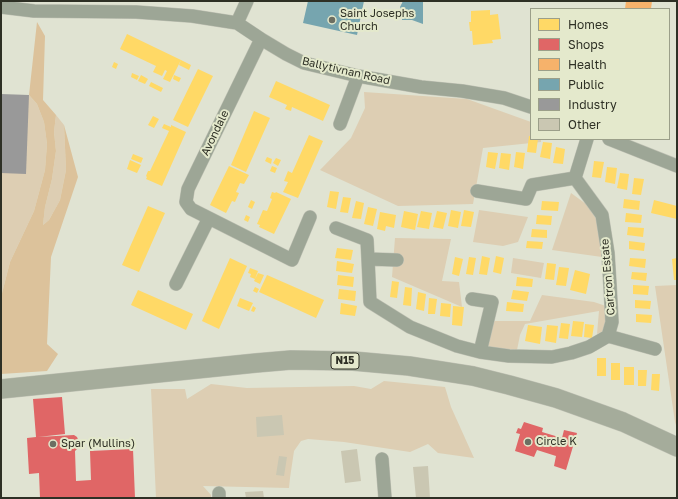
<!DOCTYPE html>
<style>
body{margin:0}
#map{position:relative;width:678px;height:499px;overflow:hidden;background:#e0e3d2;font-family:"Golos Text",sans-serif}
canvas{display:block}
.frame{position:absolute;inset:0;border:2px solid #2e3025;pointer-events:none}
.legend{position:absolute;left:530px;top:8px;width:140px;height:132px;box-sizing:border-box;background:#e4e9cc;border:1px solid #9b9f89;margin:0;padding:5px 7px;list-style:none;font-size:12px;color:#2e3025}
.legend li{display:flex;align-items:center;gap:8px;height:20px}
.legend b{width:20px;border:1px solid #9b9f89}
</style>
<div id="map">
<canvas width="678" height="499"></canvas>
<div class="frame"></div>
<ul class="legend">
<li><b style="height:11px;background:#ffd966"></b>Homes</li>
<li><b style="height:11px;background:#e06666"></b>Shops</li>
<li><b style="height:11px;background:#f6b26b"></b>Health</li>
<li><b style="height:11px;background:#76a5af"></b>Public</li>
<li><b style="height:11px;background:#999"></b>Industry</li>
<li><b style="height:11px;background:#cac7b2"></b>Other</li>
</ul>
</div>
<script>
const g = document.querySelector('canvas').getContext('2d');
g.lineJoin = 'round';
function fill(path, color) {
  g.fillStyle = color;
  g.fill(path, 'evenodd');
}
function toPath(rows) {
  const path = new Path2D();
  for (const r of rows) {
    path.moveTo(r[0], r[1]);
    for (let i = 2; i < r.length; i += 2) path.lineTo(r[i], r[i + 1]);
  }
  return path;
}
function trace(path, color, width, dash) {
  g.strokeStyle = color;
  g.lineWidth = width;
  g.lineCap = dash ? 'butt' : 'round';
  g.setLineDash(dash || []);
  g.stroke(path);
}
function label(font, color, halo, rows, align = 'center') {
  g.font = font + ' "Golos Text",sans-serif';
  g.lineWidth = 4;
  g.setLineDash([]);
  g.textBaseline = 'middle';
  g.strokeStyle = halo;
  g.fillStyle = color;
  for (const [text, x, y, turn = 0] of rows) {
    g.save();
    g.translate(x, y);
    g.rotate((+turn || 0) * Math.PI / 180);
    g.textAlign = isNaN(turn) ? turn : align;
    if (halo) g.strokeText(text, 0, 0);
    g.fillText(text, 0, 0);
    g.restore();
  }
}
fill(toPath([
 [364,92,467,99,531,122,531,139,541,139,541,142,483,148,473,204,398,206,320,170,351,138,365,108],
 [29,95,37,104,44,122,47,144,45,170,34,211,10,262,1,297,1,173],
 [56,115,64,125,66,170,60,200,49,220,43,225,45,207,52,179,56,151,54,132],
 [571,193,586,204,597,220,601,243,602,257,552,250],
 [479,210,528,217,518,242,503,246,473,242],
 [395,238,451,239,442,281,459,282,462,307,392,277],
 [513,258,544,263,541,278,511,273],
 [677,285,677,428,675,422,655,286],
 [542,295,594,302,603,305,608,308,606,328,602,332,597,334,599,311,525,324,520,335,517,350,492,349,487,346,493,321,530,321],
 [384,381,445,387,451,407,474,458,438,453,428,444,410,452,344,442,308,439,301,441,294,451,290,478,289,488,203,486,211,495,211,498,156,498,151,389,185,389,187,399,211,384,247,388,354,386,371,389]
]), '#ddceb3');
fill(toPath([
 [37,22,45,36,43,100,56,115,54,132,56,151,52,179,45,207,43,225,49,220,60,200,66,170,64,125,78,177,51,257,47,344,58,354,47,371,1,374,1,297,10,262,34,211,45,170,47,144,44,122,37,104,29,95]
]), '#dcc29b');
fill(toPath([
 [490,10,490,15,498,14,501,39,492,40,493,43,473,45,472,31,470,31,469,22,471,22,471,11],
 [127,34,181,60,170,82,163,79,167,71,165,70,162,76,153,72,156,66,120,49],
 [181,60,191,65,189,70,179,65],
 [114,62,118,64,116,69,112,67],
 [198,69,213,76,188,127,173,120],
 [132,73,139,76,137,80,131,77],
 [141,75,148,79,145,84,138,81],
 [174,75,181,78,179,82,173,79],
 [276,81,330,105,323,121,292,107,291,111,285,109,287,105,269,97],
 [151,82,163,88,161,92,149,86],
 [254,111,270,118,246,172,231,165],
 [153,116,159,119,154,128,148,125],
 [164,124,171,127,171,125,186,132,162,186,146,179,147,177,146,176,148,171,150,171,169,131,162,128],
 [309,135,323,141,298,198,283,192,288,182,284,181,288,171,292,173],
 [529,136,531,136,531,139,538,139,536,153,527,152],
 [543,142,552,143,550,159,540,157],
 [556,147,565,149,563,164,553,163],
 [488,152,498,153,495,169,486,167],
 [516,152,525,153,523,169,514,167],
 [501,153,511,154,509,170,499,168],
 [133,154,143,158,141,163,131,159],
 [267,157,272,159,271,164,265,161],
 [276,158,281,160,278,166,273,163],
 [130,160,141,165,137,173,127,169],
 [594,161,604,162,601,178,592,177],
 [229,166,249,175,244,184,240,183,236,192,239,193,235,202,232,201,226,213,210,205],
 [272,166,277,168,275,173,270,171],
 [607,167,617,168,615,184,605,182],
 [620,173,629,174,627,190,617,188],
 [634,178,644,179,641,195,632,194],
 [330,191,339,192,336,209,327,207],
 [272,192,275,193,276,192,291,199,274,234,259,227,260,225,257,224,263,210,267,211,272,199,270,198],
 [343,197,351,198,348,213,340,212],
 [624,199,640,201,639,210,623,208],
 [251,200,255,202,252,209,248,207],
 [654,200,677,206,677,219,651,213],
 [356,201,364,203,361,219,352,218],
 [542,201,559,202,558,211,541,210],
 [148,206,165,213,139,272,122,265],
 [368,207,377,209,373,226,364,224],
 [451,210,461,212,458,228,448,226],
 [464,210,474,212,471,227,461,226],
 [404,211,418,214,415,230,401,227],
 [421,211,432,213,429,229,417,227],
 [437,211,447,213,443,229,433,227],
 [380,212,396,215,394,228,386,226,385,231,377,229],
 [626,213,642,215,641,223,625,222],
 [246,215,250,217,248,222,244,220],
 [537,215,552,216,551,225,536,224],
 [628,227,644,228,643,237,627,235],
 [532,229,547,230,547,238,531,237],
 [527,241,543,242,542,249,526,248],
 [629,241,645,243,644,251,629,249],
 [337,248,353,250,351,260,335,258],
 [482,256,490,258,487,275,479,274],
 [496,256,504,258,501,274,493,272],
 [455,257,463,259,459,276,452,274],
 [469,257,476,258,473,275,466,274],
 [230,258,247,266,219,329,202,321],
 [630,258,646,259,645,268,629,266],
 [677,258,677,280,674,280,672,259],
 [337,261,354,264,352,273,336,271],
 [547,263,556,264,554,280,545,279],
 [559,267,569,268,566,286,556,285],
 [250,268,258,271,255,279,250,277,251,274,248,273],
 [575,270,590,274,586,294,570,290],
 [632,272,647,273,646,281,631,279],
 [258,273,264,275,260,284,254,281],
 [267,275,324,300,316,318,259,292],
 [338,275,354,277,353,287,337,285],
 [517,277,533,279,532,287,516,286],
 [392,281,399,282,397,298,390,297],
 [633,285,649,286,648,295,633,294],
 [255,287,259,289,257,293,253,291],
 [405,287,412,288,411,306,403,305],
 [339,289,356,291,355,301,338,299],
 [138,290,193,314,186,330,131,305],
 [513,290,529,292,527,301,511,299],
 [418,292,426,294,424,311,416,309],
 [240,298,253,303,249,311,237,306],
 [429,298,437,299,435,314,428,314],
 [635,300,651,301,650,309,635,308],
 [507,302,524,304,523,312,506,311],
 [341,303,357,306,355,316,340,314],
 [441,303,451,304,450,317,440,316],
 [253,306,256,308,254,312,251,311],
 [453,306,464,307,462,326,452,325],
 [636,314,652,315,651,323,636,322],
 [573,321,584,322,582,337,571,336],
 [561,323,570,324,568,339,559,338],
 [585,324,594,325,592,338,584,337],
 [528,325,542,327,540,344,525,341],
 [547,325,558,326,556,343,545,341],
 [597,358,606,358,606,376,597,376],
 [611,363,620,363,620,380,611,380],
 [624,367,634,367,634,385,624,385],
 [638,370,647,370,646,386,638,386],
 [652,374,660,374,659,391,651,390]
]), '#ffd966');
fill(toPath([
 [62,397,65,434,38,437,74,435,77,437,79,442,78,448,75,451,76,481,91,480,90,451,133,449,135,498,40,498,39,473,29,474,27,438,36,437,33,399],
 [524,422,543,428,542,432,562,438,564,430,577,433,566,470,554,466,556,456,537,450,534,457,515,451,520,434,516,433,518,428,521,429]
]), '#e06666');
fill(toPath([
 [626,1,652,1,651,9,625,9]
]), '#f6b26b');
fill(toPath([
 [308,1,364,1,357,35,303,23],
 [403,1,423,1,423,24,412,20,402,20,402,11,400,7]
]), '#76a5af');
fill(toPath([
 [1,94,29,95,26,174,1,173]
]), '#999');
fill(toPath([
 [282,415,284,435,257,437,256,417],
 [357,449,361,481,345,483,341,451],
 [279,456,287,457,284,476,276,475],
 [428,466,430,498,416,498,413,467],
 [263,491,264,498,246,498,245,492]
]), '#cac7b2');
const minor = toPath([
 [1,7,34,11,136,12,192,16,237,23,261,39,286,54,304,63,358,76,421,87,462,91,504,98,531,107],
 [237,23,247,1],
 [261,39,188,189,186,202,191,209,292,260,310,217],
 [340,124,358,76],
 [609,139,677,166],
 [477,191,526,199,532,185,575,178],
 [336,228,367,240,368,259],
 [397,260,368,259,370,302,410,327,457,346,480,352,509,356,552,357,571,353,589,347,608,336,612,322,610,285,608,253,602,215,575,178,587,139],
 [176,284,209,218],
 [472,299,492,302,480,352],
 [608,336,655,349],
 [382,459,385,498],
 [219,493,219,498]
]);
const highway = toPath([
 [1,389,256,363,291,360,353,361,409,366,473,376,509,385,556,398,623,422,677,447]
]);
trace(minor, '#bfc1b4', 14);
trace(highway, '#bfc1b4', 20);
trace(minor, '#9da696', 13);
trace(highway, '#a5ac9b', 19);
for (const [x, y, r, color] of [
 [332,20,4,"#6c6f62"],
 [528,442,4,"#6c6f62"],
 [53,444,4,"#6c6f62"]
]) {
  const dot = new Path2D();
  dot.arc(x, y, r, 0, 2 * Math.PI);
  g.fillStyle = color;
  g.fill(dot);
  trace(dot, '#e4e9cc', 1.5);
}
for (const [x, y, w] of [
 [345,361,28]
]) {
  const box = new Path2D();
  box.roundRect(x - w / 2, y - 8, w, 16, 3);
  g.fillStyle = '#e4e9cc';
  g.fill(box);
  trace(box, '#2e3025', 1);
}
label('bold 10px', '#2e3025', null, [
 ["N15",345,361]
]);
label('11px', '#2e3025', '#e4e9cc', [
 ["Saint Josephs",340,14],
 ["Church",340,27],
 ["Circle K",536,442],
 ["Spar (Mullins)",61,444]
], 'left');
label('11px', '#2e3025', '#e4e9cc', [
 ["Ballytivnan Road",346,71,13],
 ["Avondale",215,133,-64],
 ["Cartron Estate",608,277,-95]
]);
</script>
